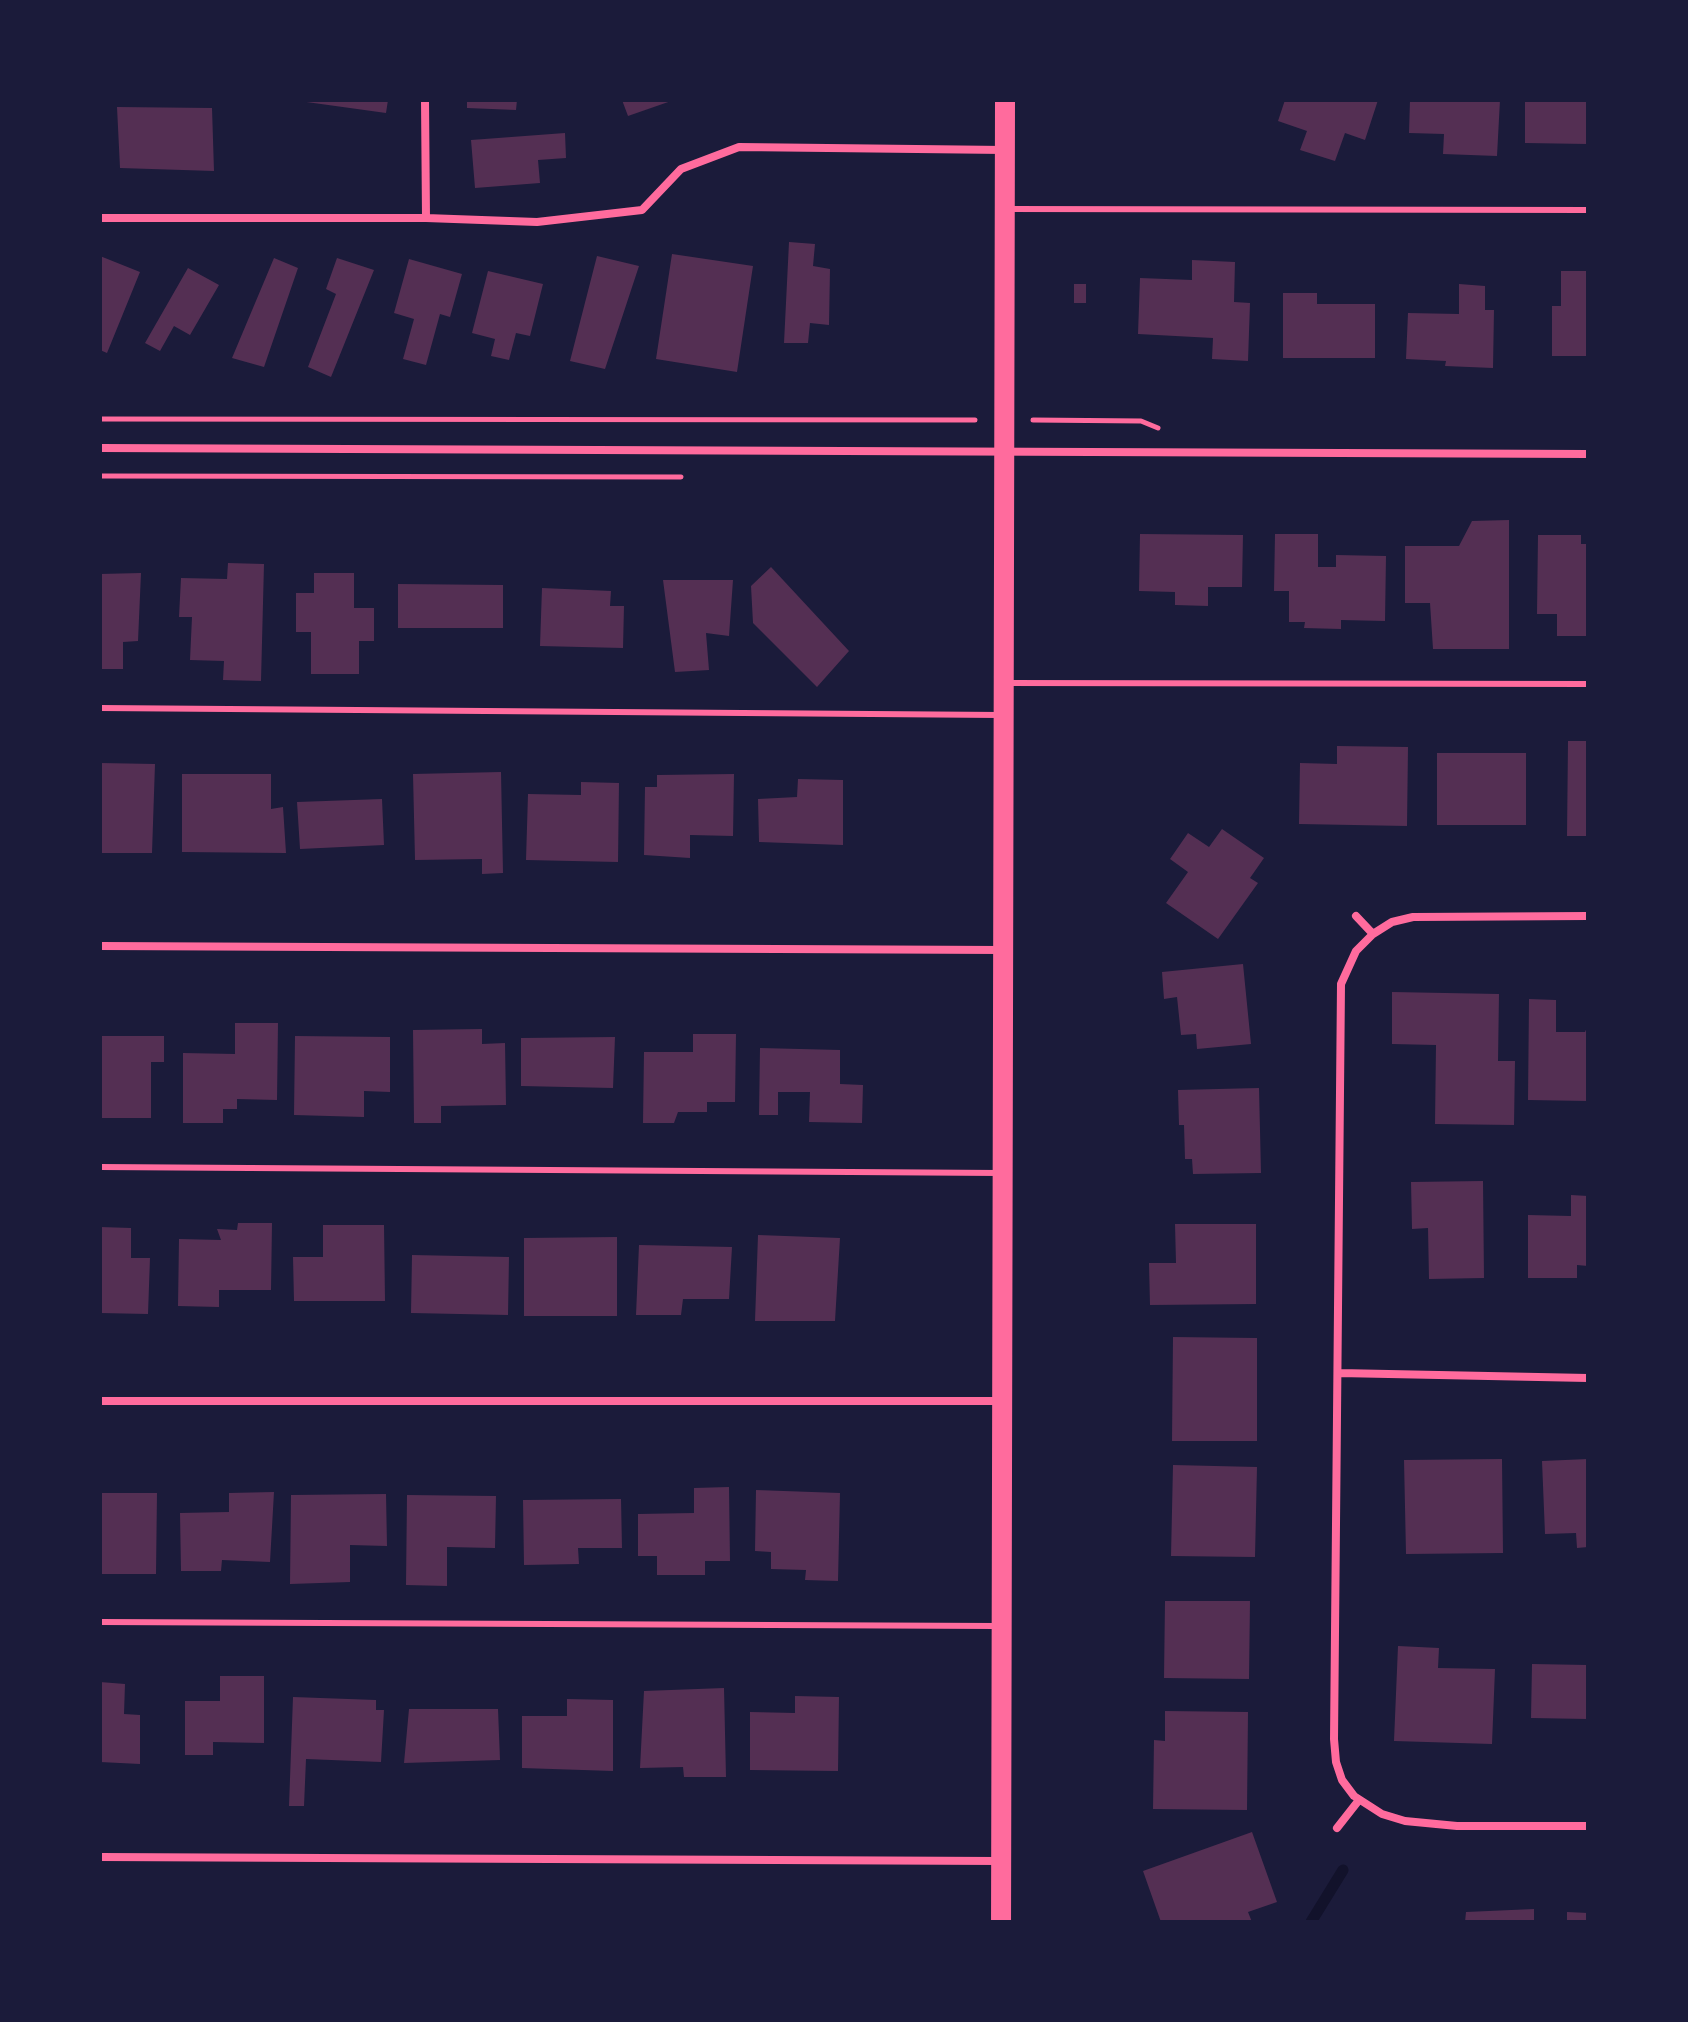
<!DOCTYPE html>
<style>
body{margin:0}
#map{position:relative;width:1688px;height:2022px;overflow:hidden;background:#1b1b3a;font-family:Roboto,sans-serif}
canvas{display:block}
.frame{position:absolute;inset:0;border:102px solid #1b1b3a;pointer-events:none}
</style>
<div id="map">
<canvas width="1688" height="2022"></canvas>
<div class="frame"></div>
</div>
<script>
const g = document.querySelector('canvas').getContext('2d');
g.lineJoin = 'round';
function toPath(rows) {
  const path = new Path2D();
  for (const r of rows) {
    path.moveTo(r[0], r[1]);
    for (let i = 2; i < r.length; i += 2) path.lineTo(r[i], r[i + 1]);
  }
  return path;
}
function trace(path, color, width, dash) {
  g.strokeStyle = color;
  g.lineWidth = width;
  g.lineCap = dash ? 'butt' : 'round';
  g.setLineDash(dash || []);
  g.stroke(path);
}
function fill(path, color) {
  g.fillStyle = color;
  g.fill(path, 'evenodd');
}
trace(toPath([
 [1311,1922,1343,1870]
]), '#12122b', 11);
fill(toPath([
 [292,100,388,100,386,113],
 [467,100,517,100,516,110,467,108],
 [622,100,674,100,628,116],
 [1285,100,1378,100,1365,140,1345,133,1335,161,1300,150,1307,131,1278,121],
 [1410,100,1500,100,1497,156,1443,154,1444,134,1409,133],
 [1525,100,1588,100,1588,144,1525,143],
 [117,107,212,108,214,171,120,168],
 [565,133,566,158,538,160,540,183,475,188,471,140],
 [789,242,815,244,813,266,830,269,829,325,810,323,808,343,784,343],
 [672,254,753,266,737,372,656,359],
 [100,256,140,272,107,353,100,350],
 [597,256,639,266,605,369,570,361],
 [274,258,298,268,264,367,232,358],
 [337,258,374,270,331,377,308,367,336,294,326,289],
 [409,259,462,274,450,317,440,314,426,365,403,359,414,319,394,313],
 [1192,260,1235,262,1234,302,1250,303,1248,361,1212,359,1213,338,1138,334,1140,278,1192,280],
 [188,268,219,285,190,335,174,326,160,351,145,343],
 [488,271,543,284,530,336,516,333,509,360,491,356,495,339,472,333],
 [1561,271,1588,271,1588,356,1552,356,1552,306,1561,306],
 [1074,284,1086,284,1086,303,1074,303],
 [1459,284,1485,286,1485,310,1494,310,1493,368,1445,366,1446,361,1406,359,1408,313,1459,314],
 [1283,293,1317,293,1317,304,1375,304,1375,358,1283,358],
 [1509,520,1509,649,1433,649,1430,603,1405,603,1405,546,1459,546,1472,521],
 [1140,534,1243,535,1242,587,1208,587,1208,606,1175,605,1175,592,1139,591],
 [1275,534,1318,534,1318,567,1336,567,1336,555,1386,556,1385,621,1341,620,1341,629,1304,628,1305,622,1289,622,1289,591,1274,591],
 [1538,535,1581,535,1581,544,1588,544,1588,636,1557,636,1557,614,1537,614],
 [228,563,264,564,261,681,223,680,224,661,190,660,192,617,179,617,181,578,227,579],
 [771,567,849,651,817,687,753,623,751,586],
 [141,573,138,641,123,642,123,669,100,669,100,574],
 [314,573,354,573,354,608,374,608,374,641,359,641,359,674,311,674,311,632,296,632,296,593,314,593],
 [663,580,733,580,729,636,706,633,709,670,675,672],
 [398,584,503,585,503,628,398,628],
 [542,588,611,591,610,606,624,606,623,648,540,646],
 [1568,741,1588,741,1588,836,1567,836],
 [1337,746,1408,747,1407,826,1299,824,1300,763,1337,764],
 [1437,753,1526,753,1526,825,1437,825],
 [100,763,155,764,152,853,100,853],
 [501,772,503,873,482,874,482,859,415,860,413,774],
 [182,774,271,774,271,809,283,807,286,853,182,852],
 [734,774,733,836,690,835,690,858,644,855,645,787,657,787,657,775],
 [798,779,843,780,843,845,759,842,758,799,797,797],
 [581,782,619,783,618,862,526,860,528,794,581,795],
 [382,799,384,845,300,849,297,802],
 [1222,829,1264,858,1250,878,1258,883,1218,939,1166,903,1188,872,1170,859,1188,833,1209,847],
 [1243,964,1251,1044,1197,1049,1196,1034,1181,1035,1177,997,1164,999,1162,972],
 [1392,992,1499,994,1498,1061,1515,1061,1514,1125,1435,1124,1436,1045,1392,1044],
 [1529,999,1556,1000,1556,1032,1585,1032,1588,1025,1588,1101,1528,1100],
 [235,1023,278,1023,277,1100,237,1099,237,1109,223,1109,223,1123,183,1123,183,1053,235,1054],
 [482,1029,482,1044,505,1043,506,1105,441,1106,441,1123,414,1123,413,1030],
 [693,1034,736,1034,735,1102,707,1102,707,1112,678,1112,674,1123,643,1123,644,1052,693,1052],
 [100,1036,164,1036,164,1062,151,1062,151,1118,100,1118],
 [295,1036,390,1037,390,1092,364,1091,364,1117,294,1115],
 [615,1037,613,1088,521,1086,521,1038],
 [760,1048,840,1050,840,1084,863,1085,862,1123,809,1122,810,1092,778,1092,778,1115,759,1115],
 [1259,1088,1261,1173,1193,1174,1192,1159,1185,1159,1184,1125,1179,1125,1178,1090],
 [1483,1181,1484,1278,1429,1279,1428,1228,1412,1229,1411,1182],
 [1571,1195,1588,1196,1588,1266,1577,1265,1577,1278,1528,1278,1528,1215,1571,1216],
 [238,1223,272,1223,271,1290,219,1290,219,1307,178,1306,179,1239,221,1240,217,1229,237,1230],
 [1175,1224,1256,1224,1256,1304,1150,1305,1149,1263,1176,1263],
 [323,1225,384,1225,385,1301,294,1301,293,1257,323,1257],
 [100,1227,131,1228,131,1258,150,1258,148,1314,100,1313],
 [758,1235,840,1238,835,1321,755,1321],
 [617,1237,617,1316,524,1316,524,1238],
 [639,1245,732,1247,729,1299,683,1299,681,1315,636,1315],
 [412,1255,509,1257,508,1315,411,1313],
 [1173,1337,1257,1338,1257,1441,1172,1441],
 [1502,1459,1503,1553,1406,1554,1404,1460],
 [1588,1459,1588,1547,1577,1548,1576,1533,1545,1534,1542,1461],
 [1173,1465,1257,1467,1255,1557,1171,1556],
 [729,1487,730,1561,705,1561,705,1575,657,1575,657,1556,638,1556,638,1514,694,1513,694,1488],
 [756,1490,840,1493,838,1581,805,1580,806,1570,771,1569,771,1552,755,1551],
 [274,1492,270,1562,222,1560,221,1571,181,1571,180,1513,229,1512,229,1493],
 [100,1493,157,1493,156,1574,100,1574],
 [386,1494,387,1546,350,1545,350,1582,290,1584,291,1495],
 [407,1495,496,1496,495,1548,447,1547,447,1586,406,1585],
 [621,1499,622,1548,578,1548,579,1564,524,1565,523,1500],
 [1165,1601,1250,1601,1249,1679,1164,1678],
 [1398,1646,1439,1648,1438,1668,1495,1669,1492,1744,1394,1741],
 [1532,1664,1588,1665,1588,1719,1531,1718],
 [220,1676,264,1676,264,1743,213,1742,213,1755,185,1755,185,1701,220,1701],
 [100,1682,125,1684,124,1714,140,1715,140,1764,100,1762],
 [724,1688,726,1777,684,1777,683,1767,640,1768,644,1691],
 [795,1696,839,1697,838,1771,750,1770,750,1712,795,1713],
 [293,1697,376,1700,376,1710,384,1710,381,1762,306,1759,304,1806,289,1806],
 [567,1699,613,1700,613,1771,522,1768,522,1716,567,1716],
 [409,1709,498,1709,500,1760,404,1763],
 [1165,1711,1248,1712,1247,1810,1153,1809,1154,1740,1165,1741],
 [1252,1832,1277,1902,1248,1912,1252,1922,1161,1922,1143,1871],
 [1534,1909,1534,1922,1465,1922,1466,1912],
 [1567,1912,1588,1913,1588,1922,1567,1922]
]), '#542f53');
trace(toPath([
 [100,419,975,420],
 [1033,420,1141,421,1158,428],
 [100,476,681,477]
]), '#ff6b9d', 5);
trace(toPath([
 [1008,209,1588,210],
 [1006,683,1588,684],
 [100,708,1000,715],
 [100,1167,1000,1173],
 [100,1622,996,1626]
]), '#ff6b9d', 6);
trace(toPath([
 [425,100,426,218],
 [100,218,426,218,537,222,642,210,681,169,739,147,1005,150],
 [100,448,1588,454],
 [1356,916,1373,934,1356,951,1341,984,1334,1739,1336,1762,1342,1780,1354,1796,1382,1814,1405,1821,1457,1826,1588,1826],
 [1373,934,1392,922,1413,917,1588,916],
 [100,946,1002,950],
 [1339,1373,1588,1378],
 [100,1401,1001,1401],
 [1337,1828,1359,1800],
 [100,1857,999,1861]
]), '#ff6b9d', 8);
trace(toPath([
 [1001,1922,1005,100]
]), '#ff6b9d', 20);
</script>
